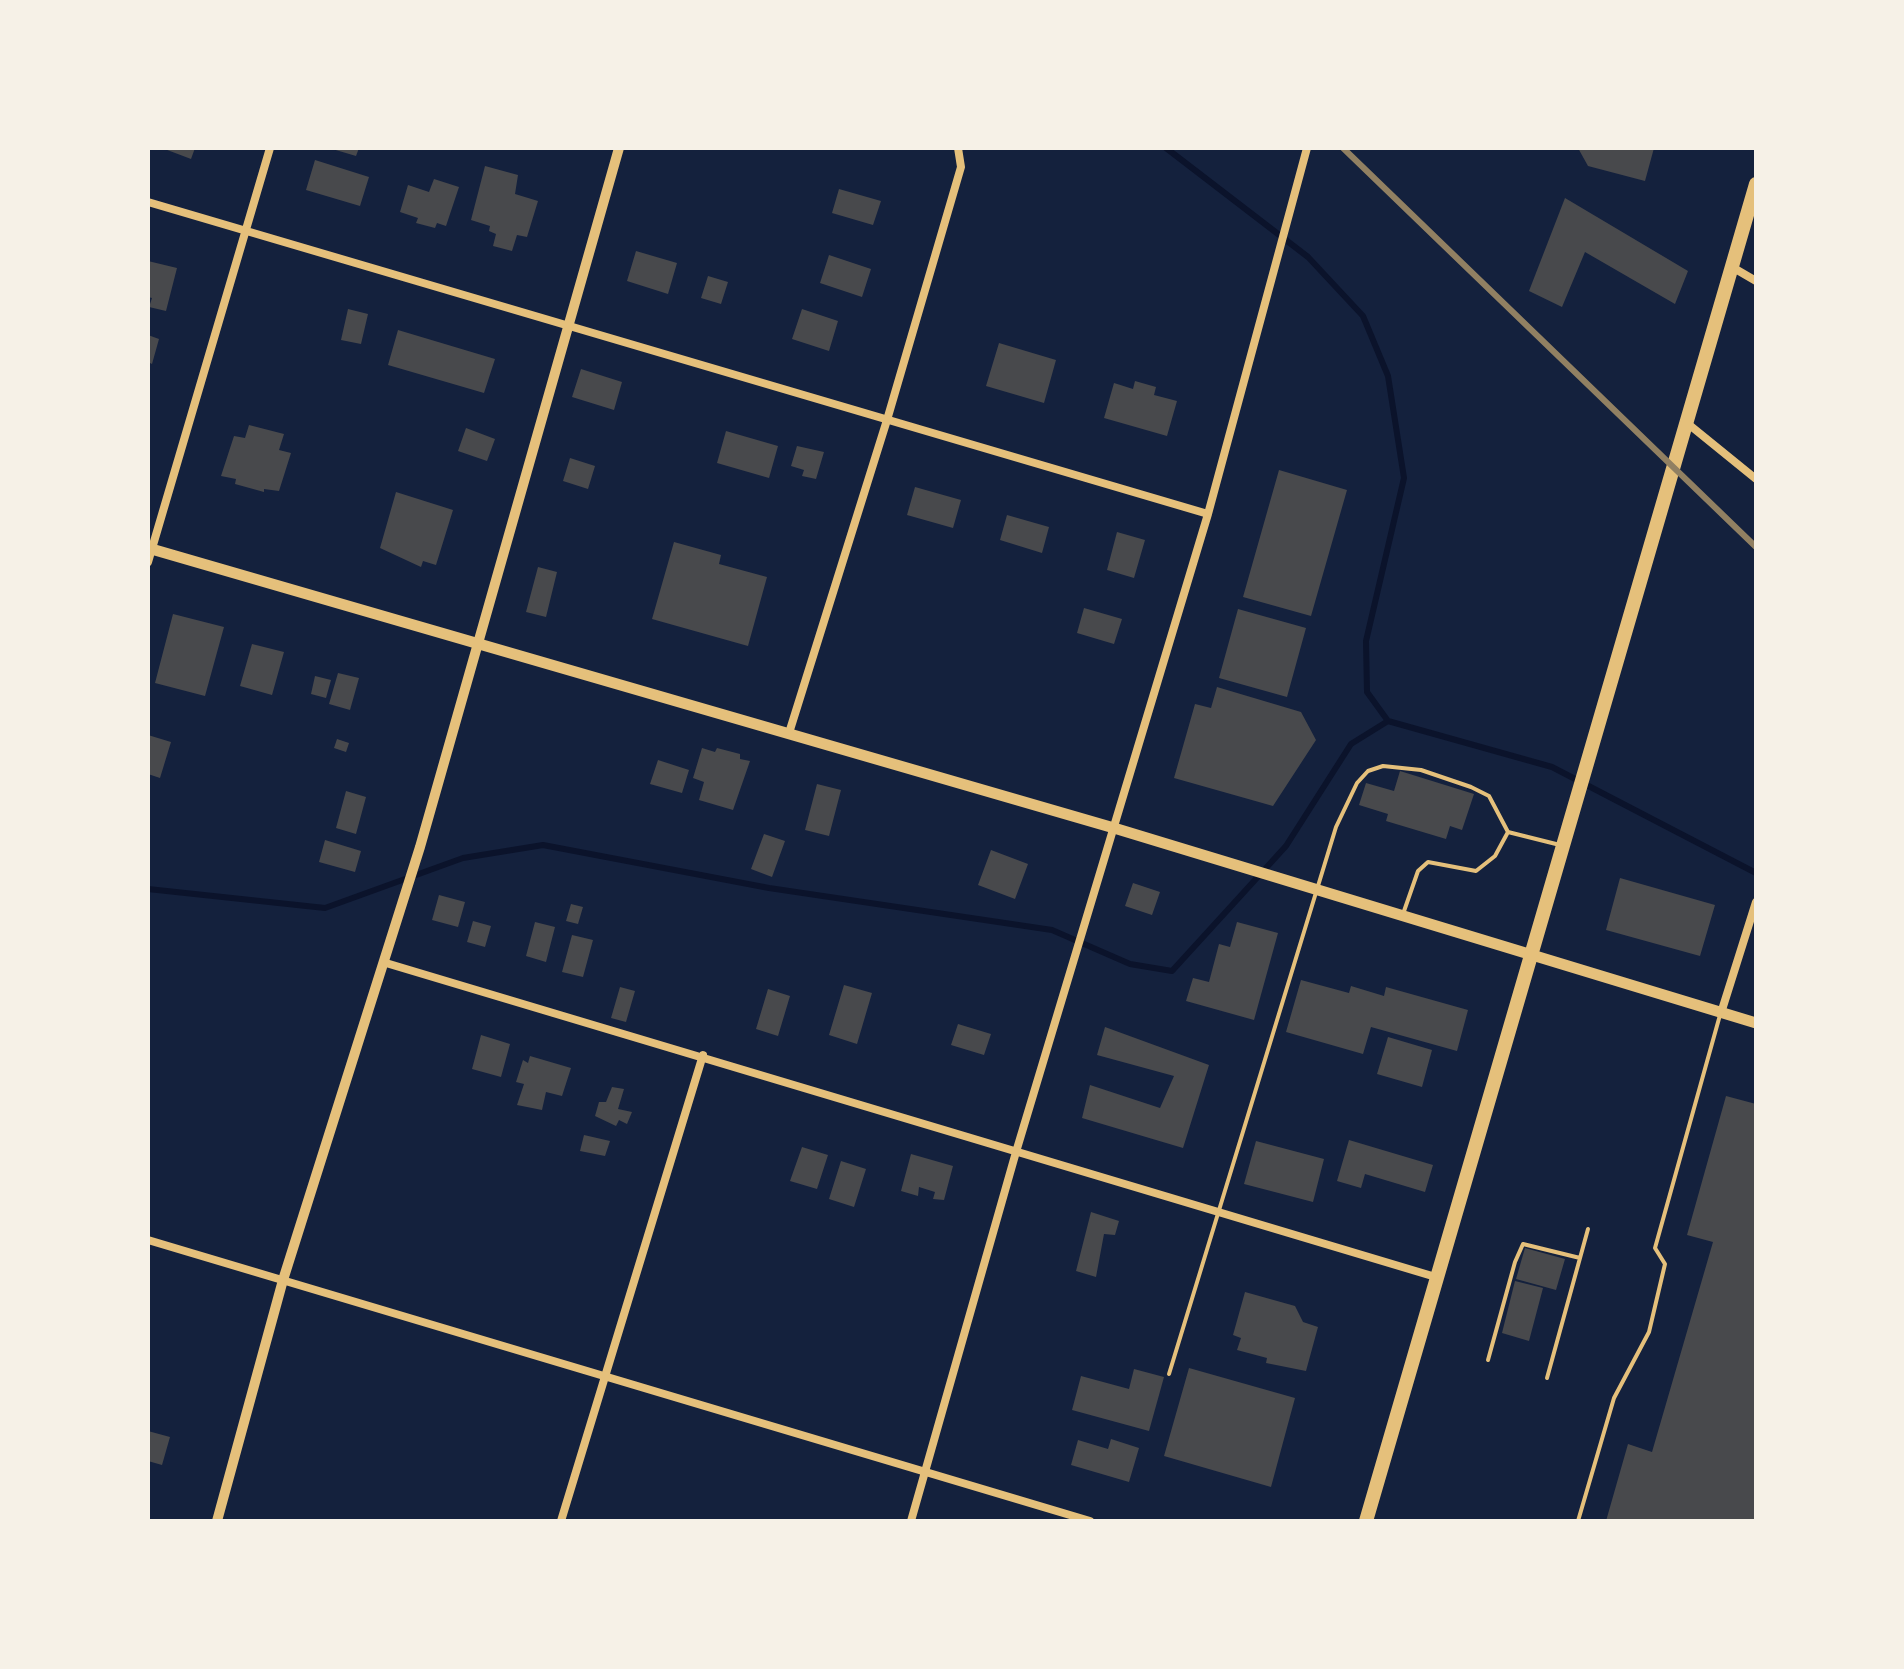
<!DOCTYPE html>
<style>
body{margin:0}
#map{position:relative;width:1904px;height:1669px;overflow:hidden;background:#14213d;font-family:"Fira Sans",sans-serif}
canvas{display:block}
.frame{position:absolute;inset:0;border:150px solid #f6f1e7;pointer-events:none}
</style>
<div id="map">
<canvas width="1904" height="1669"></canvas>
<div class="frame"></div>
</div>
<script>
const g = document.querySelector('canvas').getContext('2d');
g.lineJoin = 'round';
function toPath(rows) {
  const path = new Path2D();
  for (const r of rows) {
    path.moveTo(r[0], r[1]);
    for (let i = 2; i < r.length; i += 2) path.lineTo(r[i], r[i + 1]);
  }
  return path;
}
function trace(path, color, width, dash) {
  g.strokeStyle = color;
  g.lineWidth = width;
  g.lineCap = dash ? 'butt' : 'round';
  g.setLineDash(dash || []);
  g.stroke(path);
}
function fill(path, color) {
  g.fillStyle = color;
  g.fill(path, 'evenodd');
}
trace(toPath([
 [1166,148,1308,257,1363,316,1388,376,1404,478,1366,641,1367,692,1388,721,1552,767,1756,873],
 [148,889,325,908,463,858,543,845,769,888,1052,930,1130,964,1172,971,1286,846,1351,744,1388,721]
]), '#0b132b', 6);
fill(toPath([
 [162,148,195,148,191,159],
 [329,148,359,148,356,156],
 [1578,148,1654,148,1645,181,1588,166],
 [315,160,369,177,360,206,306,190],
 [485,166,518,175,515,194,538,201,527,237,517,235,512,251,493,246,496,234,489,231,490,226,471,220],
 [434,179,459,187,446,226,437,223,435,228,416,223,418,218,400,212,408,185,429,192],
 [839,189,881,201,873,225,832,213],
 [1565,198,1688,271,1675,304,1585,252,1562,307,1529,291],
 [636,251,677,263,668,294,627,281],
 [829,255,871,269,862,297,820,283],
 [148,261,177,268,166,311,149,307,152,298,148,297],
 [708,276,728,282,721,304,701,298],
 [348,309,368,314,361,344,341,340],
 [802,309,838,321,829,351,792,339],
 [398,330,495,359,484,393,388,365],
 [148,335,159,339,152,364,148,362],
 [999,343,1056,360,1044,403,986,386],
 [581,369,622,382,614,410,572,397],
 [1135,381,1156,387,1154,395,1177,401,1167,436,1104,418,1114,383,1133,389],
 [249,425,284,434,279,450,291,453,279,491,264,489,264,492,235,484,236,479,221,476,234,436,245,438],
 [466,428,495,439,487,461,458,451],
 [726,431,778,446,769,478,717,463],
 [797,446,824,452,816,479,802,476,804,470,791,466],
 [570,458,595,466,588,489,563,481],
 [1279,470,1347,490,1311,616,1243,597],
 [915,487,961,500,953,528,907,515],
 [396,492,453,510,436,565,423,561,421,567,380,548],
 [1007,515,1049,527,1042,553,1000,540],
 [1117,532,1145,540,1134,578,1107,570],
 [674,542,721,555,719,564,767,577,748,646,652,619],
 [538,567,557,572,546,617,526,612],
 [1084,608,1122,619,1114,644,1077,633],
 [1238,609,1306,628,1287,697,1219,678],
 [173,614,224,627,205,696,155,683],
 [252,644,284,652,272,695,240,686],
 [338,673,359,678,350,710,329,704],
 [315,676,331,680,326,698,311,694],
 [1217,687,1301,712,1316,740,1273,806,1174,778,1195,704,1211,708],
 [148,735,171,742,160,778,148,774],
 [337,739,349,743,346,752,334,748],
 [702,748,715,752,717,748,740,754,740,759,750,761,733,810,699,800,704,782,693,778],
 [658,760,689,770,682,793,650,784],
 [1400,771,1474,794,1462,830,1450,826,1446,839,1386,821,1388,814,1359,805,1366,783,1394,791],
 [817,784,841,790,829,836,805,830],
 [346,791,366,797,356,834,336,828],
 [764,834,785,841,772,877,751,869],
 [325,840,361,851,355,872,319,862],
 [991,850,1028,864,1015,899,978,885],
 [1620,878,1715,905,1700,956,1606,930],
 [1133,883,1160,892,1152,915,1125,906],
 [439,895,465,902,458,927,432,920],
 [571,904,583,907,578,924,566,921],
 [473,921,491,926,485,947,467,942],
 [535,922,555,927,546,962,526,956],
 [1237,922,1278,933,1254,1020,1186,1001,1193,978,1209,982,1219,944,1230,947],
 [572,935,593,940,583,977,562,972],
 [1301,980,1349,993,1351,986,1384,996,1386,987,1468,1010,1457,1051,1371,1027,1363,1054,1286,1032],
 [844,985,872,993,857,1044,829,1035],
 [620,987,635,991,626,1022,611,1018],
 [768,989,790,996,778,1036,756,1029],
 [958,1024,991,1034,984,1055,951,1045],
 [1105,1027,1209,1065,1183,1148,1082,1118,1090,1085,1160,1108,1174,1076,1097,1055],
 [481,1035,510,1044,501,1077,472,1069],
 [1388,1037,1432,1050,1422,1087,1377,1074],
 [530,1056,571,1068,562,1096,546,1092,542,1110,517,1105,524,1084,516,1082,523,1060,528,1063],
 [612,1087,624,1089,618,1109,632,1112,627,1124,619,1120,616,1126,595,1116,599,1102,606,1102],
 [1726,1096,1756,1104,1756,1521,1606,1521,1628,1444,1652,1452,1713,1242,1687,1235],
 [584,1135,610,1141,605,1156,580,1151],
 [1349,1140,1433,1165,1425,1192,1365,1174,1361,1188,1337,1181],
 [1256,1141,1324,1159,1313,1202,1244,1184],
 [802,1147,828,1155,817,1189,790,1181],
 [911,1154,953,1166,944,1200,933,1199,935,1192,919,1187,918,1196,901,1191],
 [841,1161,866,1169,854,1207,829,1199],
 [1091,1212,1119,1221,1115,1235,1104,1234,1096,1277,1076,1271],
 [1525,1248,1565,1259,1556,1290,1516,1279],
 [1515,1281,1543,1288,1529,1341,1502,1333],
 [1245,1292,1295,1306,1303,1322,1318,1327,1306,1371,1266,1363,1267,1358,1237,1350,1241,1338,1233,1335],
 [1189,1368,1295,1398,1271,1487,1164,1456],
 [1134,1369,1164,1377,1149,1431,1072,1410,1081,1376,1129,1389],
 [148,1431,170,1437,162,1465,148,1461],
 [1111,1439,1139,1448,1129,1482,1071,1465,1078,1440,1108,1449]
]), '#48494c');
trace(toPath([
 [1508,832,1560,845],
 [1488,1360,1515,1262,1523,1244,1580,1258],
 [1169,1374,1336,827,1357,783,1368,771,1383,766,1421,770,1471,787,1489,796,1508,832,1495,856,1476,871,1428,862,1418,871,1403,914],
 [1547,1378,1588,1229],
 [1578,1521,1614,1398,1649,1332,1665,1264,1655,1248,1720,1015]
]), '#e5c07b', 4);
trace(toPath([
 [148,202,1208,514],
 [1732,267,1756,281],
 [1687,423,1756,479],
 [148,562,270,148],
 [789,733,887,420,961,167,958,148],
 [386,963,1439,1278],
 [1721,1013,1756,902],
 [148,1240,1090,1521],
 [561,1521,703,1055],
 [911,1521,1016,1152,1208,514,1307,148]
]), '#e5c07b', 8);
trace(toPath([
 [217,1521,283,1280,420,847,619,148]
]), '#e5c07b', 10);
trace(toPath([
 [148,548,1114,828,1756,1023]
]), '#e5c07b', 11);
trace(toPath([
 [1366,1521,1756,184]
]), '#e5c07b', 14);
trace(toPath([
 [1343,148,1756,547]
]), '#918062', 6);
</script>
